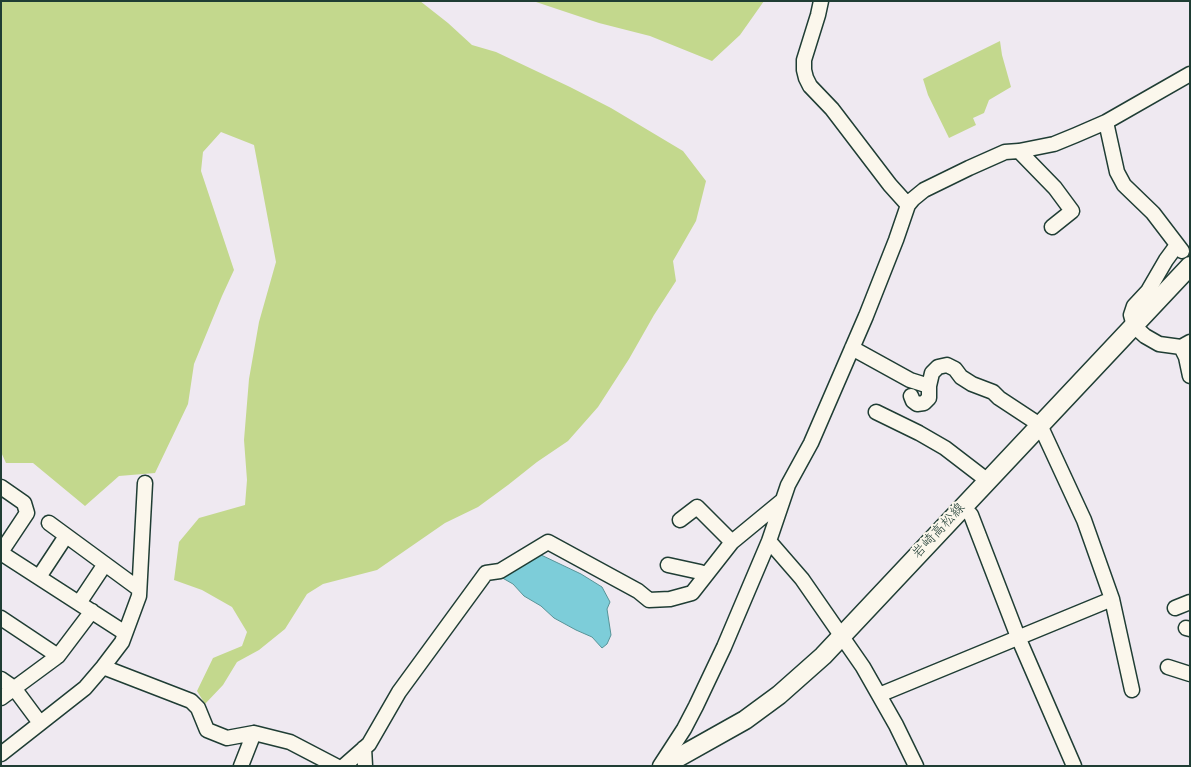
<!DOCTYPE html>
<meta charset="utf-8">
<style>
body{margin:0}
#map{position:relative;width:1191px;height:767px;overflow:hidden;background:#efe9f1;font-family:Dekko,sans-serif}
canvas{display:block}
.frame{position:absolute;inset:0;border:2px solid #1f3d34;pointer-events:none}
</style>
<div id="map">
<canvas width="1191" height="767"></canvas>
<div class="frame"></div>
</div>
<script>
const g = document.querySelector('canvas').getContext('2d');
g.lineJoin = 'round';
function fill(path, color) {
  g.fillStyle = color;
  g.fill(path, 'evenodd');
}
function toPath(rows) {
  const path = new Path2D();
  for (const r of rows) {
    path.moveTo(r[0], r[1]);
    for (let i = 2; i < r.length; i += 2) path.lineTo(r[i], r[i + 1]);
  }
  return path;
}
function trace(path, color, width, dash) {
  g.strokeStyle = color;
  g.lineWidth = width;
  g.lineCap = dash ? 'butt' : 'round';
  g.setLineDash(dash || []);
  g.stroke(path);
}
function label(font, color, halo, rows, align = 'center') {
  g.font = font + ' Dekko,"Klee One",sans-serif';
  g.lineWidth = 4;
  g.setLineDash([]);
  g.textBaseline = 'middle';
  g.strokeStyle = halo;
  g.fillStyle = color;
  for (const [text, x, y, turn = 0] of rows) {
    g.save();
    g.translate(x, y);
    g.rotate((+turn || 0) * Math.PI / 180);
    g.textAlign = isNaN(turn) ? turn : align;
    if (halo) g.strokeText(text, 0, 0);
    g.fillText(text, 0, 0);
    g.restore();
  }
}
fill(toPath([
 [1,1,420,1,448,23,472,45,496,52,570,87,611,108,683,151,706,181,696,221,673,261,676,281,654,315,629,359,598,407,568,441,537,462,508,485,478,507,445,523,377,570,323,584,307,594,285,629,259,650,237,662,223,685,205,704,197,691,213,658,242,646,247,632,232,607,202,590,174,580,179,542,199,518,245,505,247,480,244,440,249,379,259,322,276,262,254,145,221,132,203,152,201,171,234,270,222,296,194,364,188,404,155,473,119,476,85,506,33,463,6,463,1,452],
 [533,1,764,1,740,35,712,61,650,36,599,23],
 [1000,41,1002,55,1011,87,989,100,984,113,973,118,976,125,949,138,928,95,923,79]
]), '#c3d88d');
const water = toPath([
 [539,554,581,574,602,587,610,602,607,609,611,635,607,644,602,648,592,637,576,630,554,618,541,606,524,596,513,584,499,576,539,554]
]);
fill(water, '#7dcdd9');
trace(water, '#579397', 1);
const minor = toPath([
 [821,1,818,15,804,60,804,70,806,78,810,86,832,109,890,185,908,205],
 [1106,122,1117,172,1124,185,1153,213,1182,251],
 [1019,151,1055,188,1072,211,1052,227],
 [1177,245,1166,260,1148,291,1134,306,1131,315,1134,326,1145,336,1159,344,1181,347,1190,342],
 [1181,347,1186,357,1190,376],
 [852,348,910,380,929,386],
 [911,396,913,401,917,404,924,403,929,398,929,386,932,373,938,367,947,365,955,369,961,377,972,384,993,392,999,398,1040,425,1084,520,1112,599,1132,690],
 [876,412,919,433,945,448,988,481],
 [1,487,24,503,27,513,1,552],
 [963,507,971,515,1018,637,1074,766],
 [680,520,697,507,732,542],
 [49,523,139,589],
 [769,541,802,579,863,667,896,725,916,766],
 [1,553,125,633],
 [668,565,700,572,706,575],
 [39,577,66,536],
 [79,603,105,564],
 [1175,608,1190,602],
 [1,618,58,656],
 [1186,628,1190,629],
 [103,667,191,701,198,708,207,730,227,738,254,733,290,742,336,766],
 [1168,667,1190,674],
 [1,679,14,688,40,723],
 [879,695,1112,599],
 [1,698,58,656,92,611],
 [364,748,365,766],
 [1,754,85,688,103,667,122,642,139,596,145,483],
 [241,766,254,733],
 [344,766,369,744,399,692,486,573,500,571,548,542,638,591,649,600,670,599,692,593,732,542,783,500],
 [660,766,684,729,696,706,724,647,769,541,788,485,811,443,866,316,896,240,908,205,913,199,924,190,969,168,1005,152,1019,151,1054,144,1076,135,1106,122,1190,74]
]);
const major = toPath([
 [663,766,745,720,779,695,823,656,1190,266]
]);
trace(minor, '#1f3d34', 17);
trace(major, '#1f3d34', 21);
trace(minor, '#fbf7ec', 14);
trace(major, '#fbf7ec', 18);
label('14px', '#1f3d34', '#fbf7ec', [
 ["岩崎高松線",940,532,-47]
]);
</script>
